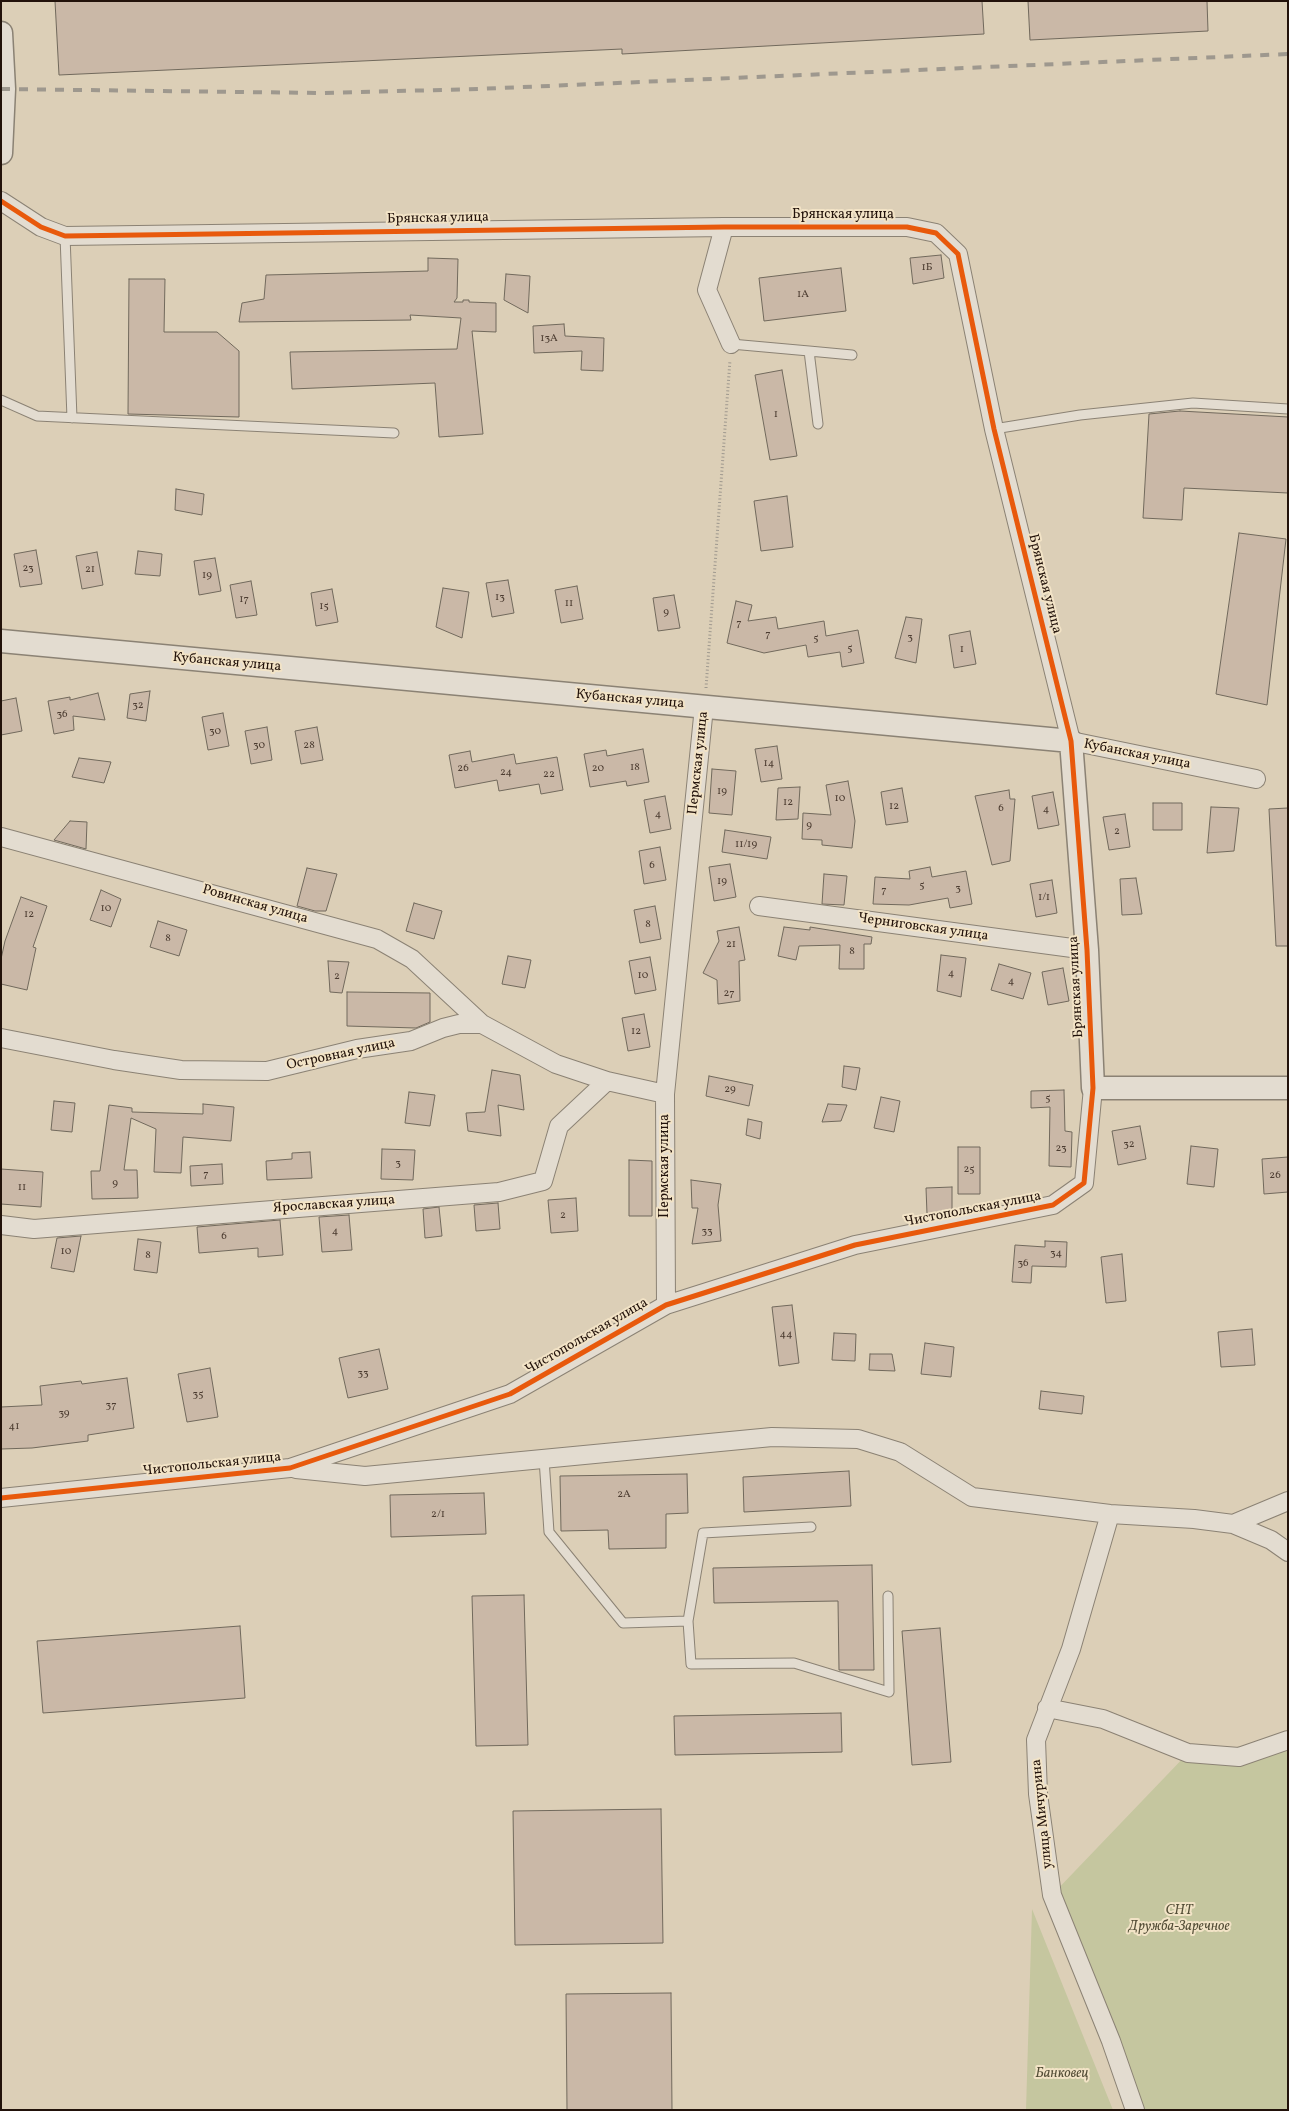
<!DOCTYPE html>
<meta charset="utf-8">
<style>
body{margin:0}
#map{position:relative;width:1289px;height:2111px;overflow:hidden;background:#dccfb7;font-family:Vollkorn,serif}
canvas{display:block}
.frame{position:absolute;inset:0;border:2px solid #22120a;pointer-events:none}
</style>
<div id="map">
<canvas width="1289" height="2111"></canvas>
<div class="frame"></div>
</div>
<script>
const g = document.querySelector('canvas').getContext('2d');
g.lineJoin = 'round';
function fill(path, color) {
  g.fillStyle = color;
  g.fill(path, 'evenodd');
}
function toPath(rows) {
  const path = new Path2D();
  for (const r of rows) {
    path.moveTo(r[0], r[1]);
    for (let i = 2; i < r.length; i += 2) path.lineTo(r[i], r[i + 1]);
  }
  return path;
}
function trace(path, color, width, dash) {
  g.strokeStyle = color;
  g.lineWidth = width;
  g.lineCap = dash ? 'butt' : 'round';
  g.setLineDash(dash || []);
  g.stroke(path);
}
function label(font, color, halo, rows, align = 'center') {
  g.font = font + ' Vollkorn,serif';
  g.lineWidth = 4;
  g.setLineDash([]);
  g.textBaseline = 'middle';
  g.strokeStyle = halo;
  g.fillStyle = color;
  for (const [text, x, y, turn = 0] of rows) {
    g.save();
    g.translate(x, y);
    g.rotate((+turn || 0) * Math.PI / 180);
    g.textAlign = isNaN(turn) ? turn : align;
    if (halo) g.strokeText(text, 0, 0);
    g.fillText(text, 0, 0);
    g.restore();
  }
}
fill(toPath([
 [1288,1747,1288,2110,1139,2110,1052,1895,1188,1753],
 [1032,1909,1113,2110,1026,2110]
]), '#c5c69f');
const building = toPath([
 [55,1,982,1,984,34,622,54,622,49,59,75,55,1],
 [1028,1,1207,1,1208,31,1030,40,1028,1],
 [941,255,944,278,913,284,910,258,941,255],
 [428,258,458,259,457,298,454,302,463,302,463,300,469,300,469,302,496,303,496,332,472,331,483,434,439,437,435,383,292,389,290,352,457,349,461,318,410,315,411,320,239,322,242,303,264,299,266,275,428,271,428,258],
 [841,268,846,311,764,321,759,278,841,268],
 [506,274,530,276,528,313,504,300,506,274],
 [129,279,165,279,164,332,217,332,239,351,239,417,128,414,129,279],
 [564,324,565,336,604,338,603,371,581,370,582,351,534,353,533,326,564,324],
 [782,370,797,456,770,460,755,375,782,370],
 [1180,411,1288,417,1288,493,1184,488,1182,520,1143,518,1149,414,1180,411],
 [176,489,204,494,202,515,175,510,176,489],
 [787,496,793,547,761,551,754,501,787,496],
 [1239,533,1286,539,1267,705,1216,694,1239,533],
 [36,550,42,584,20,587,14,554,36,550],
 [138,551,162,554,160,576,135,574,138,551],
 [97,552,103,585,82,589,76,556,97,552],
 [215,558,221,591,199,595,194,561,215,558],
 [508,580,514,613,492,617,486,583,508,580],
 [251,581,257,615,236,618,230,585,251,581],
 [577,586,583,619,561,623,555,590,577,586],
 [443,588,469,592,462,638,436,627,443,588],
 [332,589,338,622,316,626,311,593,332,589],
 [674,595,680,628,658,631,653,598,674,595],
 [736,601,752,605,748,621,776,617,778,629,824,621,826,636,858,630,864,663,842,667,840,652,808,657,806,645,764,653,727,643,736,601],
 [906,617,922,619,916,663,895,658,906,617],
 [970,631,976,664,954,668,949,635,970,631],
 [150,691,146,721,127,718,130,694,150,691],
 [98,693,105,720,73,716,74,730,54,734,48,701,70,697,70,700,98,693],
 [16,698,22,731,1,735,1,701,16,698],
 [223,713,229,746,208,750,202,717,223,713],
 [267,727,272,760,251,764,245,731,267,727],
 [317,727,323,760,301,764,295,731,317,727],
 [777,746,782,779,761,782,755,749,777,746],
 [643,749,649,782,627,786,626,781,590,787,584,754,606,750,607,756,643,749],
 [470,751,472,762,514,754,516,764,557,757,563,790,541,794,539,784,499,791,497,780,455,788,449,755,470,751],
 [79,758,111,762,104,783,72,777,79,758],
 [712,769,736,771,732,815,709,813,712,769],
 [848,781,855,821,852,848,822,845,822,840,802,839,803,813,831,815,826,785,848,781],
 [800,787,798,819,776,820,778,788,800,787],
 [902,788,908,822,886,825,881,792,902,788],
 [1009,790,1010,799,1015,799,1010,861,992,865,975,796,1009,790],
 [1053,792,1059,825,1038,829,1032,796,1053,792],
 [665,796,671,829,650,833,644,800,665,796],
 [1153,803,1182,803,1182,830,1153,830,1153,803],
 [1211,807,1239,808,1234,851,1207,853,1211,807],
 [1288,808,1288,946,1276,946,1269,809,1288,808],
 [1125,814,1130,847,1109,850,1103,817,1125,814],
 [70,821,87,822,86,849,54,840,70,821],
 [725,830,771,837,767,859,722,852,725,830],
 [660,847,666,880,644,884,639,851,660,847],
 [730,864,736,897,714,901,709,867,730,864],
 [930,867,932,877,966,871,972,904,950,908,948,898,909,905,873,904,875,877,910,879,909,871,930,867],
 [307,868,337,874,326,911,315,911,297,906,307,868],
 [824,874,847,876,844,905,822,904,824,874],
 [1136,878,1142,914,1122,915,1120,879,1136,878],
 [1052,880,1057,913,1036,917,1030,884,1052,880],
 [101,890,121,899,111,927,90,920,101,890],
 [21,897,47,906,33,947,36,948,27,990,1,984,1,959,5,941,21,897],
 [414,903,442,911,434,939,406,931,414,903],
 [655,906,661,939,640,943,634,910,655,906],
 [158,921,187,930,179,956,150,947,158,921],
 [739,927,745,960,739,961,740,1001,718,1004,717,980,703,973,719,941,717,931,739,927],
 [784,927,810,930,810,927,872,937,871,944,864,944,864,969,839,969,840,945,799,946,796,960,778,956,784,927],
 [941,955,966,958,961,997,937,991,941,955],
 [508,956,531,960,525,988,502,984,508,956],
 [650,957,656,990,635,994,629,961,650,957],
 [328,961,349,962,342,993,330,992,328,961],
 [999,964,1031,973,1023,999,991,990,999,964],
 [1063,968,1069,1001,1048,1005,1042,972,1063,968],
 [347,992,430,993,430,1022,416,1028,347,1026,347,992],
 [644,1014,650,1047,628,1051,622,1018,644,1014],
 [844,1066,860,1068,856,1090,842,1087,844,1066],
 [492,1070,520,1075,524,1110,498,1105,501,1136,468,1131,466,1113,485,1112,492,1070],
 [709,1076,753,1085,749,1106,706,1096,709,1076],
 [1064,1090,1065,1131,1072,1132,1071,1167,1049,1166,1050,1107,1031,1108,1031,1091,1064,1090],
 [409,1092,435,1095,430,1126,405,1123,409,1092],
 [881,1097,900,1101,894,1132,874,1128,881,1097],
 [54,1101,75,1103,72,1132,51,1130,54,1101],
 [203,1104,234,1107,231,1141,183,1137,181,1173,154,1172,156,1129,131,1118,124,1170,137,1170,138,1198,92,1199,91,1171,100,1171,109,1105,132,1108,132,1112,203,1114,203,1104],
 [828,1104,847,1105,841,1121,822,1122,828,1104],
 [748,1119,762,1122,760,1139,746,1135,748,1119],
 [1140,1126,1146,1159,1118,1165,1112,1131,1140,1126],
 [1191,1146,1218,1149,1214,1187,1187,1184,1191,1146],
 [958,1147,980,1147,980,1194,958,1194,958,1147],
 [382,1149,415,1150,413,1180,381,1179,382,1149],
 [310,1152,312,1178,267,1180,266,1161,292,1159,292,1153,310,1152],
 [1288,1157,1288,1192,1264,1194,1262,1159,1288,1157],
 [629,1160,652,1161,652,1216,629,1216,629,1160],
 [222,1164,223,1184,191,1186,190,1166,222,1164],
 [1,1169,43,1172,41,1207,1,1204,1,1169],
 [691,1180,721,1184,718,1205,721,1241,692,1244,698,1208,692,1208,691,1180],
 [952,1187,952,1214,927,1214,926,1188,952,1187],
 [576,1198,578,1231,551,1233,548,1200,576,1198],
 [498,1203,500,1229,476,1231,474,1205,498,1203],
 [439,1207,442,1236,425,1238,423,1209,439,1207],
 [349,1215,352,1250,322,1252,319,1217,349,1215],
 [280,1220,283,1255,258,1257,258,1248,199,1253,197,1227,280,1220],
 [81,1236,74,1272,51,1268,57,1238,81,1236],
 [138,1239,161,1242,157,1273,134,1270,138,1239],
 [1045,1241,1067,1242,1066,1267,1032,1266,1031,1283,1012,1282,1015,1245,1045,1247,1045,1241],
 [1122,1254,1126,1301,1106,1303,1101,1257,1122,1254],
 [792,1305,799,1363,779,1366,772,1307,792,1305],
 [1252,1329,1255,1365,1221,1367,1218,1332,1252,1329],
 [834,1333,856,1334,855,1361,832,1360,834,1333],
 [925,1343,954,1347,951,1377,921,1374,925,1343],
 [379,1349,388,1389,348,1398,339,1358,379,1349],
 [870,1354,892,1354,895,1371,869,1370,870,1354],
 [210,1368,218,1417,187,1422,178,1374,210,1368],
 [127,1378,134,1428,88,1435,88,1441,32,1448,1,1449,1,1407,42,1405,40,1386,81,1381,82,1384,127,1378],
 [1041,1391,1084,1396,1082,1414,1039,1409,1041,1391],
 [849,1471,851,1506,744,1512,743,1477,849,1471],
 [687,1474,688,1513,666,1514,666,1548,609,1549,608,1530,561,1531,560,1476,687,1474],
 [484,1493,486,1534,391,1537,390,1495,484,1493],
 [872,1565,874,1670,839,1670,838,1601,714,1603,713,1568,872,1565],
 [524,1595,528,1745,476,1746,472,1596,524,1595],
 [240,1626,245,1698,43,1713,37,1641,240,1626],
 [940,1628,951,1762,912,1765,902,1631,940,1628],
 [841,1713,842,1752,675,1755,674,1716,841,1713],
 [661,1809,663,1943,515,1945,513,1811,661,1809],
 [671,1993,672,2110,567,2110,566,1994,671,1993]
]);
fill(building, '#cab8a7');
trace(building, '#71695c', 1);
const service = toPath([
 [65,236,72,418],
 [731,344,809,351,818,424],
 [809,351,852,355],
 [1,400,37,416,394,433],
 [994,429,1080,415,1193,403,1288,409],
 [544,1459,549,1532,623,1623,688,1621,691,1664,794,1663,889,1692,888,1596],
 [688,1621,703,1533,811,1527]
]);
const minor = toPath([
 [1,201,41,227,65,236,724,227,907,227,936,233,958,254,994,429,1071,741,1256,779],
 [724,227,707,290,731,344],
 [1,837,377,939,412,959,482,1024],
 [759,906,1087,950],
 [1,1038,114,1060,181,1070,267,1071,357,1049,411,1041,443,1028,459,1024,482,1024,556,1064,607,1081,665,1094],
 [1,1225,34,1229,499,1192,543,1181,559,1126,607,1081],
 [666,1305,665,1094,704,707],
 [296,1469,365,1476,772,1437,858,1439,900,1452,972,1497,1110,1514,1194,1519,1233,1524,1288,1501],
 [1,1498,290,1468,510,1394,666,1305,855,1245,1053,1205,1084,1183,1093,1088],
 [1110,1514,1071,1649,1036,1740,1038,1794,1052,1895,1111,2041,1135,2110],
 [1233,1524,1271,1540,1288,1552],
 [1047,1708,1103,1719,1188,1753,1239,1757,1288,1740]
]);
const tertiary = toPath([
 [1,33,4,89,1,153],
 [1,641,1071,741,1087,950,1093,1088,1288,1088]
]);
trace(service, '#8b8274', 11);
trace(minor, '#8b8274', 20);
trace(tertiary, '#8b8274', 25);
trace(toPath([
 [706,688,730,360]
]), '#9e988e', 3, [1, 2.5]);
trace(service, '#e3dcd0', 9);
trace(minor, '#e3dcd0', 18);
trace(tertiary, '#e3dcd0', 22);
trace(toPath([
 [1,89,322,93,478,89,1288,54]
]), '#9e988e', 4, [9, 9]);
trace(toPath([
 [1,201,41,227,65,236,724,227,907,227,936,233,958,254,994,429,1071,741,1087,950,1093,1088,1084,1183,1053,1205,855,1245,666,1305,510,1394,290,1468,1,1498]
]), '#e8590c', 5);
label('11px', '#4c3c31', null, [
 ["1Б",927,268],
 ["1А",803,295],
 ["13А",549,339],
 ["1",776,415],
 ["23",28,569],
 ["21",90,570],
 ["19",207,576],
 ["13",500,598],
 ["17",244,600],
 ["11",569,604],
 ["15",324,607],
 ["9",666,613],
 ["7",739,624],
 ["7",768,635],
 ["3",910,638],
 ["5",816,639],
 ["5",850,649],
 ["1",962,650],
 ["32",138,706],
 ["36",62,715],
 ["30",215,732],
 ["30",259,746],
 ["28",309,746],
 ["14",769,764],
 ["18",635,768],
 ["26",463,769],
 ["20",598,769],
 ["24",506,773],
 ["22",549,775],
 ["19",722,792],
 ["10",840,799],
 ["12",788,803],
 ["12",894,807],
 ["6",1001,809],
 ["4",1046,810],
 ["4",658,815],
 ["9",809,826],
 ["2",1117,832],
 ["11/19",746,845],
 ["6",652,866],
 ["19",722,882],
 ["5",922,886],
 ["3",958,889],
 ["7",884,891],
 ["1/1",1044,898],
 ["10",106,909],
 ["12",29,915],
 ["8",648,925],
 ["8",168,939],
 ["21",731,945],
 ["8",852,952],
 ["4",951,974],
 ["10",643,976],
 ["2",337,977],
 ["4",1011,982],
 ["27",729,994],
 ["12",636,1032],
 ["29",730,1090],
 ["5",1048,1099],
 ["32",1129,1145],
 ["23",1061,1149],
 ["3",398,1164],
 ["25",969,1170],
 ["7",206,1175],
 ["26",1275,1176],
 ["9",115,1184],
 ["11",22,1188],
 ["2",563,1216],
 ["4",335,1232],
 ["33",707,1232],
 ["6",224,1237],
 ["10",66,1252],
 ["34",1056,1254],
 ["8",148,1256],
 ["36",1023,1264],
 ["44",786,1335],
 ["33",363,1374],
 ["35",198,1395],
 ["37",111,1406],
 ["39",64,1414],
 ["41",14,1427],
 ["2А",624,1495],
 ["2/1",438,1515]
]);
label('14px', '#22120a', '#f2e3c6', [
 ["Брянская улица",843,215],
 ["Брянская улица",438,219,-1],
 ["Брянская улица",1044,584,76],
 ["Кубанская улица",227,663,5],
 ["Кубанская улица",630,700,5],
 ["Кубанская улица",1137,755,11],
 ["Пермская улица",699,763,-84],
 ["Ровинская улица",255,905,16],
 ["Черниговская улица",923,928,8],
 ["Брянская улица",1077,987,-93],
 ["Островная улица",341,1055,-12],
 ["Пермская улица",665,1166,-90],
 ["Ярославская улица",334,1205,-4],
 ["Чистопольская улица",973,1210,-11],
 ["Чистопольская улица",587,1337,-30],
 ["Чистопольская улица",212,1465,-6],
 ["улица Мичурина",1043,1814,-96]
]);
label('italic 14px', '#544e37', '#f2e3c6', [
 ["СНТ",1179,1911],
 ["Дружба-Заречное",1179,1927],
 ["Банковец",1062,2074]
]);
</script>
